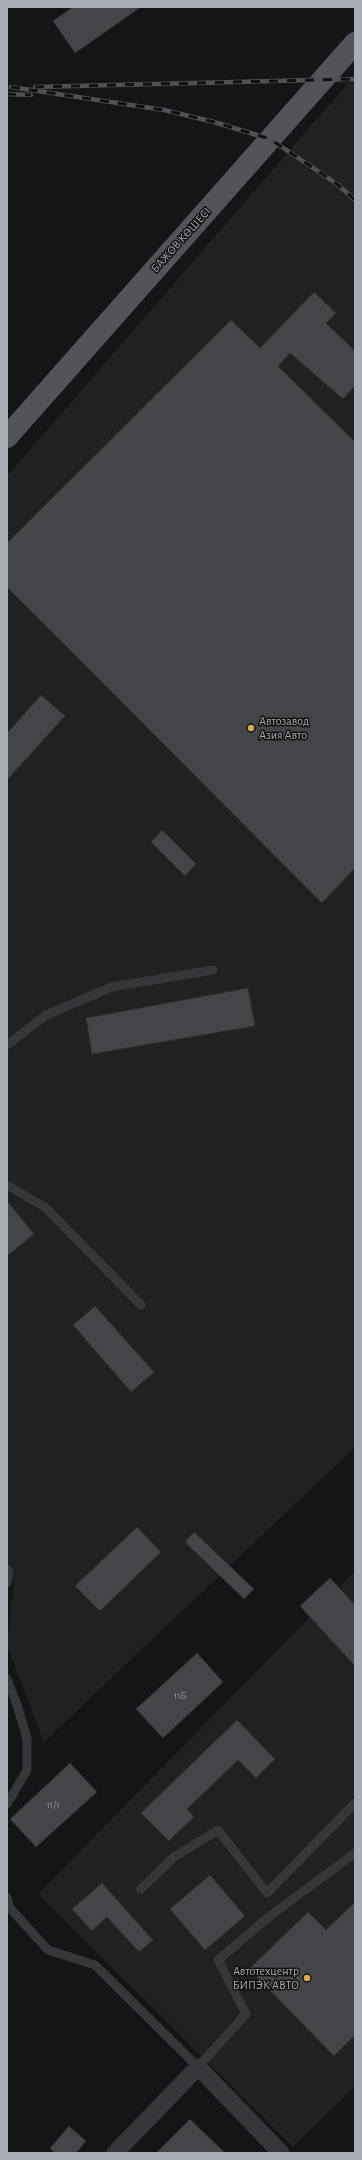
<!DOCTYPE html>
<meta charset="utf-8">
<style>
body{margin:0}
#map{position:relative;width:362px;height:2160px;overflow:hidden;background:#151516;font-family:"Alegreya Sans",sans-serif}
canvas{display:block}
.frame{position:absolute;inset:0;border:8px solid #a8acb5;pointer-events:none}
</style>
<div id="map">
<canvas width="362" height="2160"></canvas>
<div class="frame"></div>
</div>
<script>
const g = document.querySelector('canvas').getContext('2d');
g.lineJoin = 'round';
function fill(path, color) {
  g.fillStyle = color;
  g.fill(path, 'evenodd');
}
function toPath(rows) {
  const path = new Path2D();
  for (const r of rows) {
    path.moveTo(r[0], r[1]);
    for (let i = 2; i < r.length; i += 2) path.lineTo(r[i], r[i + 1]);
  }
  return path;
}
function trace(path, color, width, dash) {
  g.strokeStyle = color;
  g.lineWidth = width;
  g.lineCap = dash ? 'butt' : 'round';
  g.setLineDash(dash || []);
  g.stroke(path);
}
function label(font, color, halo, rows, align = 'center') {
  g.font = font + ' "Alegreya Sans",sans-serif';
  g.lineWidth = 3;
  g.setLineDash([]);
  g.textBaseline = 'middle';
  g.strokeStyle = halo;
  g.fillStyle = color;
  for (const [text, x, y, turn = 0] of rows) {
    g.save();
    g.translate(x, y);
    g.rotate((+turn || 0) * Math.PI / 180);
    g.textAlign = isNaN(turn) ? turn : align;
    if (halo) g.strokeText(text, 0, 0);
    g.fillText(text, 0, 0);
    g.restore();
  }
}
fill(toPath([
 [355,75,355,1447,44,1742,7,1646,14,1583,7,1563,7,476],
 [355,1571,355,2086,293,2147,38,1894]
]), '#212123');
const building = toPath([
 [73,7,141,7,75,53,53,21,73,7],
 [314,292,336,313,326,323,355,351,355,386,343,399,290,353,278,366,355,442,355,868,322,903,7,587,7,543,231,320,260,348,314,292],
 [41,695,65,716,7,780,7,733,41,695],
 [162,830,196,864,185,876,151,842,162,830],
 [248,988,255,1026,92,1054,86,1018,248,988],
 [7,1201,34,1234,7,1256,7,1201],
 [95,1306,154,1372,131,1392,73,1325,95,1306],
 [137,1527,161,1552,100,1611,75,1586,137,1527],
 [194,1532,254,1589,244,1599,185,1542,194,1532],
 [330,1578,355,1605,355,1666,300,1606,330,1578],
 [197,1653,223,1682,163,1738,136,1709,197,1653],
 [237,1720,275,1759,256,1778,238,1760,187,1809,194,1817,169,1841,141,1813,237,1720],
 [70,1763,97,1792,36,1847,10,1819,70,1763],
 [210,1875,245,1916,205,1950,170,1909,210,1875],
 [102,1883,153,1940,139,1952,107,1917,92,1931,72,1909,102,1883],
 [355,1902,355,2035,334,2056,249,1969,308,1912,326,1930,355,1902],
 [190,2119,225,2153,156,2153,190,2119],
 [69,2126,86,2141,76,2153,55,2153,50,2148,69,2126]
]);
fill(building, '#444549');
trace(building, '#2f2f32', 1);
trace(toPath([
 [7,1045,46,1015,112,987,213,970],
 [7,1187,9,1186,46,1208,141,1305],
 [7,1569,9,1573,7,1583],
 [7,1679,17,1705,27,1738,27,1770,7,1804],
 [141,1889,174,1857,218,1830,267,1893,355,1803],
 [7,1897,9,1907,48,1950,95,1965,198,2067,246,2014,218,1960,270,1916,355,1853]
]), '#36373b', 9);
trace(toPath([
 [115,2153,198,2067,281,2153]
]), '#36373b', 17);
trace(toPath([
 [7,437,355,43]
]), '#525459', 22);
const rail = toPath([
 [11,87,164,110,214,122,270,139,337,184,355,200],
 [35,87,355,79],
 [7,94,31,95]
]);
trace(rail, '#4f5155', 4.5);
trace(rail, '#101011', 3, [9]);
for (const [x, y, r, color] of [
 [251,728,4,"#dda846"],
 [307,1978,4,"#dda846"]
]) {
  const dot = new Path2D();
  dot.arc(x, y, r, 0, 2 * Math.PI);
  g.fillStyle = color;
  g.fill(dot);
  trace(dot, '#101011', 1.5);
}
label('10px', '#8f929a', null, [
 ["11Б",180,1696],
 ["11/1",53,1805]
]);
label('12px', '#a8acb5', '#101011', [
 ["БАЖОВ КӨШЕСІ",181,240,-48]
]);
label('12px', '#a8acb5', '#101011', [
 ["Автозавод",259,721],
 ["Азия Авто",259,735],
 ["Автотехцентр",299,1971,"right"],
 ["БИПЭК АВТО",299,1985,"right"]
], 'left');
</script>
